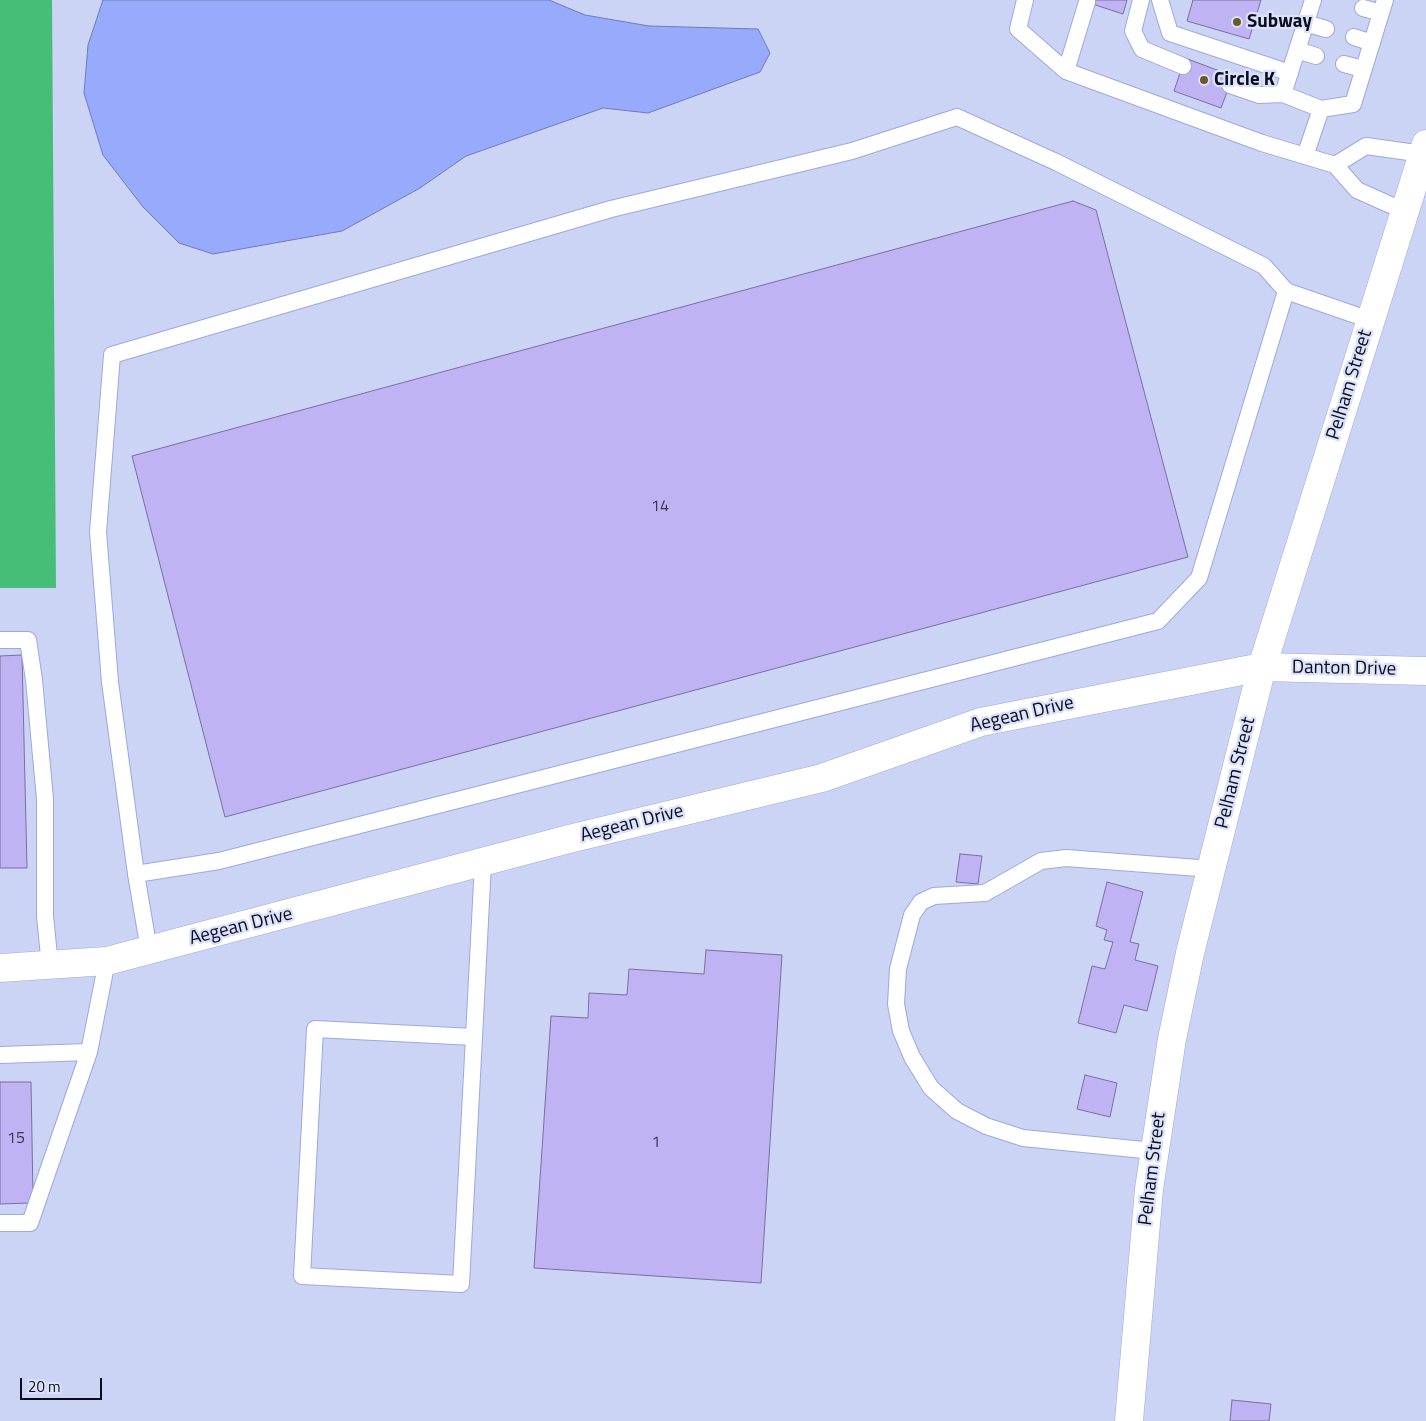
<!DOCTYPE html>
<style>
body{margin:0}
#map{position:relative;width:1426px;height:1421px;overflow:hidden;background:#cbd4f5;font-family:"Titillium Web",sans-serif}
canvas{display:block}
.scale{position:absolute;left:20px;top:1378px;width:82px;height:22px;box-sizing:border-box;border:2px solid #090c1f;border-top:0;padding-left:6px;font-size:15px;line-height:18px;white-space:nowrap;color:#090c1f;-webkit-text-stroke:4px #dbe1f8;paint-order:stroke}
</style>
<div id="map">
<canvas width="1426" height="1421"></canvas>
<div class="scale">20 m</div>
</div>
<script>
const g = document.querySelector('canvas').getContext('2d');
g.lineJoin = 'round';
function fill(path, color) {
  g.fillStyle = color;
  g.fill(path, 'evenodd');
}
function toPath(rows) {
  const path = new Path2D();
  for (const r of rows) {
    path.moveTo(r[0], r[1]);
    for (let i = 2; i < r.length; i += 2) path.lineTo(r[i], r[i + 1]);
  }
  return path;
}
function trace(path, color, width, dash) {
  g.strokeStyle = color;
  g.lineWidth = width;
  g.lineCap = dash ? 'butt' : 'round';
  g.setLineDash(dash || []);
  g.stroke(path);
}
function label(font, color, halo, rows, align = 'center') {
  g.font = font + ' "Titillium Web",sans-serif';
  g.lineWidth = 4.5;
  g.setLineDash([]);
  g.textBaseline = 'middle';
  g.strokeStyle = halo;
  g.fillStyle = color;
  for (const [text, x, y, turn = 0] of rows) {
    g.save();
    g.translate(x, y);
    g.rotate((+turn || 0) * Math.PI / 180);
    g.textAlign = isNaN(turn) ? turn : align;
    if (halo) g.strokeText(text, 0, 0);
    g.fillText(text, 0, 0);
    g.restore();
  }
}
fill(toPath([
 [0,0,52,0,56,588,0,588]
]), '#47be77');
const water = toPath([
 [103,0,549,0,585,15,649,26,758,29,770,53,760,72,648,113,603,108,466,156,420,188,342,231,213,254,179,243,143,207,103,155,84,93,88,45,103,0]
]);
fill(water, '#98aafc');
trace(water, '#6d7bba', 1);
const building = toPath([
 [1080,0,1127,0,1123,14,1080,0],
 [1193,0,1261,0,1249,39,1187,21,1193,0],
 [1185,58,1233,76,1221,108,1174,91,1185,58],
 [1073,201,1096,210,1188,557,225,817,132,456,1073,201],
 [22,655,27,868,0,868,0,656,22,655],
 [960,854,982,856,978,884,956,882,960,854],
 [1107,882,1143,892,1130,942,1139,944,1135,960,1158,966,1147,1011,1124,1005,1116,1033,1078,1023,1092,966,1105,969,1113,942,1104,940,1107,930,1096,926,1107,882],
 [706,950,782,955,761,1283,534,1268,551,1016,588,1018,589,993,627,995,629,969,704,974,706,950],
 [1085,1075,1117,1083,1110,1117,1077,1109,1085,1075],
 [0,1082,31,1082,33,1196,29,1203,0,1204,0,1082],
 [1232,1400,1271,1404,1269,1421,1230,1421,1232,1400]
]);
fill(building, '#c0b3f3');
trace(building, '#796ea1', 1);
const lane = toPath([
 [1025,0,1018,29,1066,71,1262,143,1335,165,1357,190,1406,212],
 [1141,0,1133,31,1142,49,1183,66],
 [1160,0,1170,33,1290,73],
 [1313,0,1283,94,1321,109,1353,104,1385,0],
 [1363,8,1381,13],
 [1305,23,1326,29],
 [1354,37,1372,43],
 [1297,50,1316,56],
 [1344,64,1363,69],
 [1066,71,1087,2],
 [1230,85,1259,95,1283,94],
 [1305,156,1321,109],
 [1335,165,1366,146,1423,154],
 [0,640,28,640,34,680,45,799,45,916,50,966],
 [136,874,219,861,1158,621,1199,578,1286,291],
 [149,950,136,874,110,682,98,532,112,355,611,209,852,151,957,117,1056,162,1264,266,1286,291,1370,320],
 [474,1037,315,1029,302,1276,461,1284,474,1037,483,863],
 [0,1055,89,1052,107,961],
 [1154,1151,1023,1138,986,1126,957,1111,931,1088,912,1057,901,1031,896,1004,898,969,912,915,921,902,934,896,985,893,1041,861,1066,858,1212,869],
 [0,1223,30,1223,89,1052]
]);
const street = toPath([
 [0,968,107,961,569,839,822,778,981,722,1262,667,1426,671]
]);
const secondary = toPath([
 [1129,1421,1149,1189,1172,1039,1190,953,1262,667,1426,144]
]);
trace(lane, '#9ca9de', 18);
trace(street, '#9ca9de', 29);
trace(secondary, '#9ca9de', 29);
trace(lane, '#fff', 16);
trace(street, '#fff', 28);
trace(secondary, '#fff', 28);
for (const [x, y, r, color] of [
 [1237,22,5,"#695b28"],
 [1204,80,5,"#695b28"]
]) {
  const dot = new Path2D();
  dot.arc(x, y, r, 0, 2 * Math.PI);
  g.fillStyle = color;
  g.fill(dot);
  trace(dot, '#dbe1f8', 2);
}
label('16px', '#373654', null, [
 ["14",660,507],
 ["15",16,1139],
 ["1",656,1143]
]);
label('bold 19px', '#090c1f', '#dbe1f8', [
 ["Subway",1247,22],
 ["Circle K",1214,80]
], 'left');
label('19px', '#090c1f', '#dbe1f8', [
 ["Pelham Street",1350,385,-73],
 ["Danton Drive",1344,669,1],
 ["Aegean Drive",1022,715,-13],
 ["Pelham Street",1236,773,-76],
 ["Aegean Drive",632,824,-14],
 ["Aegean Drive",241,927,-14],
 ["Pelham Street",1153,1169,-83]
]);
</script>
